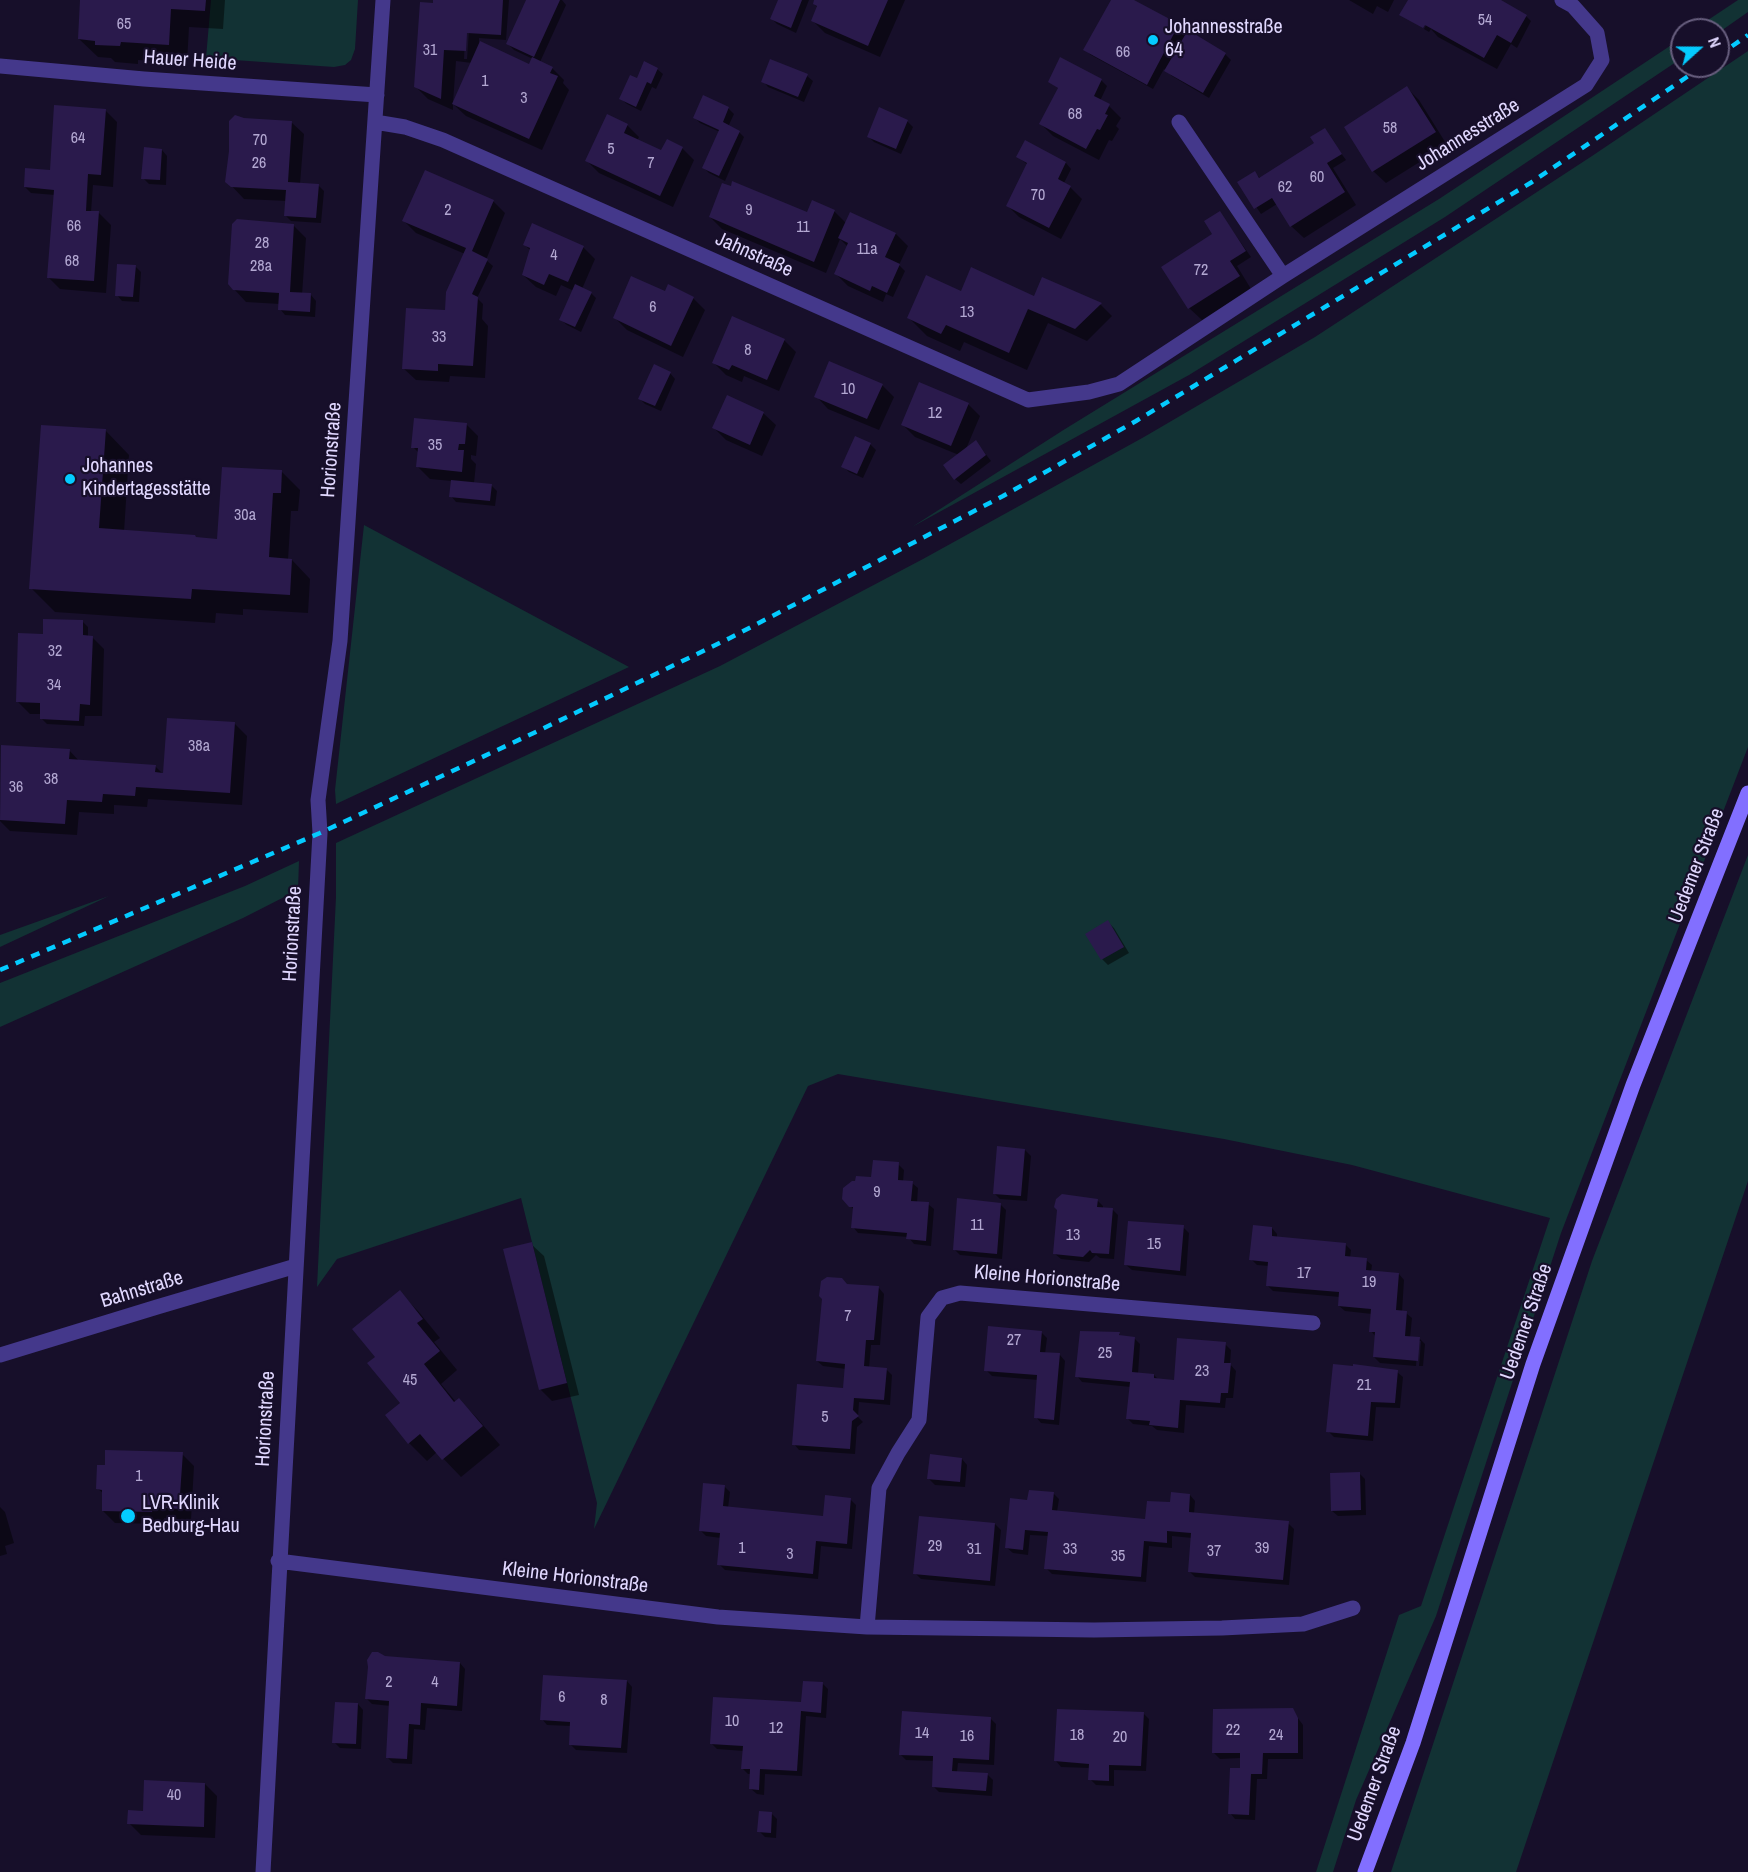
<!DOCTYPE html>
<meta charset="utf-8">
<style>
body{margin:0}
#map{position:relative;width:1748px;height:1872px;overflow:hidden;background:#170f2a;font-family:"Archivo Narrow",sans-serif}
canvas{display:block}
.north{position:absolute;left:1670px;top:18px;width:60px;height:60px;box-sizing:border-box;background:#170f2a;border:2px solid #685f7f;border-radius:50%;rotate:69deg;font-size:16px;font-weight:700;line-height:24px;text-align:center;color:#e1d8ff}
.north::after{content:'';display:block;margin:auto;width:21px;height:27px;background:#04cbff;clip-path:polygon(50% 0,100% 100%,50% 72%,0 100%)}
</style>
<div id="map">
<canvas width="1748" height="1872"></canvas>
<div class="north">N</div>
</div>
<script>
const g = document.querySelector('canvas').getContext('2d');
g.lineJoin = 'round';
function fill(path, color) {
  g.fillStyle = color;
  g.fill(path, 'evenodd');
}
function toPath(rows) {
  const path = new Path2D();
  for (const r of rows) {
    path.moveTo(r[0], r[1]);
    for (let i = 2; i < r.length; i += 2) path.lineTo(r[i], r[i + 1]);
  }
  return path;
}
function trace(path, color, width, dash) {
  g.strokeStyle = color;
  g.lineWidth = width;
  g.lineCap = dash ? 'butt' : 'round';
  g.setLineDash(dash || []);
  g.stroke(path);
}
function label(font, color, halo, rows, align = 'center') {
  g.font = font + ' "Archivo Narrow",sans-serif';
  g.lineWidth = 4.5;
  g.setLineDash([]);
  g.textBaseline = 'middle';
  g.strokeStyle = halo;
  g.fillStyle = color;
  for (const [text, x, y, turn = 0] of rows) {
    g.save();
    g.translate(x, y);
    g.rotate((+turn || 0) * Math.PI / 180);
    g.textAlign = isNaN(turn) ? turn : align;
    if (halo) g.strokeText(text, 0, 0);
    g.fillText(text, 0, 0);
    g.restore();
  }
}
fill(toPath([
 [211,0,358,0,355,49,351,60,345,65,334,67,206,58],
 [1738,0,1748,0,1748,12,1718,33,1718,30,1693,30],
 [1682,38,1682,58,1445,217,1189,375,912,527,1065,429,1439,199],
 [1748,51,1748,747,1561,1233,1436,1616,1356,1800,1333,1872,1316,1872,1399,1615,1421,1606,1550,1218,1352,1165,1224,1139,838,1074,808,1086,594,1529,597,1503,521,1198,337,1259,317,1287,336,897,336,843,720,666,923,559,1144,437,1315,337,1592,156],
 [364,525,629,667,336,804,335,790],
 [1748,855,1748,1181,1516,1872,1391,1872,1592,1261],
 [299,861,298,890,243,918,0,1027,0,983,245,886],
 [109,896,0,947,0,935]
]), '#123234');
fill(toPath([
 [82,0,225,0,223,29,189,27,187,63,138,60,138,64,115,62,111,58,98,57,79,39],
 [434,0,509,0,506,40,479,38,479,42,530,65,533,59,514,50,508,44,528,0,562,0,566,5,540,62,552,68,564,80,563,83,569,90,542,150,466,116,453,104,453,110,428,99,416,87],
 [466,16,470,16,467,59,464,59],
 [456,61,472,63,453,103],
 [780,0,809,0,796,33,777,24,772,19],
 [816,0,905,0,880,57,825,33,813,21,818,8,814,4],
 [1113,0,1131,0,1179,26,1187,34,1225,54,1231,60,1209,98,1172,76,1164,69,1153,89,1091,55,1085,50],
 [1349,0,1394,0,1388,12,1377,6,1373,14],
 [1440,0,1497,0,1526,16,1531,21,1517,48,1511,44,1497,69,1438,37,1431,29,1429,32,1424,29],
 [657,69,663,74,656,89,652,87,641,111,627,104,621,99,637,80],
 [807,76,813,81,804,102,768,87,763,81],
 [1101,80,1107,86,1100,101,1109,106,1121,118,1116,126,1119,129,1112,141,1109,140,1099,160,1053,136,1041,124,1059,89,1050,82],
 [1407,88,1419,100,1447,145,1386,183,1373,171,1346,127],
 [728,108,734,114,728,127,739,132,744,137,725,181,709,173,704,168,720,132,700,123,695,118],
 [105,110,117,122,113,187,93,185,91,212,99,213,111,225,106,293,60,289,48,277,55,195,31,193,25,187,51,173],
 [244,119,291,122,304,134,300,184,318,185,324,191,321,223,291,221,286,216,287,201,244,199,227,181],
 [907,121,913,127,901,154,874,142,868,136],
 [627,125,639,137,637,141,662,152,682,148,694,160,673,207,599,173,587,161],
 [1324,130,1346,160,1333,168,1356,205,1304,238,1291,226,1277,204,1261,214,1240,183,1255,173,1261,179,1319,151],
 [1026,142,1066,163,1071,169,1064,183,1070,187,1082,199,1061,239,1019,217,1007,205,1028,165,1018,157],
 [162,150,167,156,166,185,149,184,143,178],
 [493,201,505,213,486,260,493,266,477,298,483,304,482,319,488,326,485,378,450,376,449,382,416,380,403,368,446,312,465,254,416,233,404,221],
 [834,211,846,223,850,214,896,234,908,246,899,265,905,271,893,297,886,294,883,302,848,286,836,274,848,247,840,239,826,273,722,229,710,217,808,214],
 [1220,213,1251,257,1237,266,1251,289,1202,320,1189,308],
 [294,226,306,238,302,295,311,295,316,301,315,317,285,315,280,309,280,304,246,302,234,289],
 [525,245,583,247,595,259,582,289,591,293,596,298,581,332,567,325,561,320,574,291,561,285,556,296,536,287,523,275,531,251],
 [135,266,141,272,139,302,122,301,117,295],
 [1043,279,1101,305,1112,316,1087,341,1048,323,1027,370,964,342,960,351,927,336,909,318,962,293,1035,297],
 [693,298,705,310,683,357,627,330,615,318],
 [784,340,796,352,779,391,744,376,742,382,726,375,714,363],
 [670,373,675,379,661,411,645,404,640,399],
 [882,385,894,397,879,430,828,409,816,396],
 [968,404,980,416,966,449,981,448,991,461,961,484,955,479,959,455,915,437,903,425],
 [763,413,776,425,762,456,726,440,714,428],
 [466,424,478,436,476,456,471,455,471,459,476,464,474,483,491,485,497,491,495,506,456,502,451,496,452,481,430,479,418,467,419,453,413,447],
 [105,430,129,455,124,532,219,541,281,471,300,490,298,511,291,511,288,560,292,560,310,579,308,613,243,609,243,615,216,613,215,623,55,612,31,588],
 [870,444,876,450,863,478,849,472,843,466],
 [82,621,88,627,88,637,92,637,104,649,102,716,85,716,84,726,47,724,41,718,41,714,30,714,18,702,44,635],
 [235,724,247,736,242,805,148,799,147,807,114,805,114,814,79,812,77,835,10,831,0,821,2,746,69,750,80,762,155,766,165,776],
 [1108,922,1114,928,1129,953,1108,965,1102,959],
 [1025,1150,1031,1156,1027,1201,1000,1199,994,1193],
 [898,1164,904,1170,903,1182,912,1183,918,1188,917,1203,928,1204,934,1209,931,1246,914,1244,908,1237,858,1233,853,1227,854,1210,844,1198],
 [1097,1200,1103,1206,1103,1209,1113,1210,1118,1215,1114,1259,1100,1258,1096,1255,1089,1262,1061,1259,1055,1254],
 [1000,1204,1006,1210,1002,1259,960,1255,954,1249],
 [1183,1227,1189,1233,1186,1276,1132,1270,1126,1265],
 [1272,1228,1277,1234,1277,1238,1345,1244,1351,1250,1350,1258,1366,1260,1372,1265,1371,1272,1399,1274,1404,1280,1402,1312,1406,1313,1412,1318,1410,1338,1419,1338,1425,1344,1423,1366,1419,1366,1421,1341,1418,1341,1416,1366,1380,1363,1374,1357,1376,1337,1371,1331,1372,1314,1345,1311,1339,1306,1340,1297,1273,1291,1267,1285,1269,1266,1257,1265,1251,1259],
 [531,1244,544,1256,579,1395,552,1401,540,1389],
 [847,1285,879,1288,884,1294,880,1345,871,1345,869,1368,886,1369,892,1375,890,1405,859,1402,858,1417,863,1422,857,1427,855,1454,799,1450,794,1444,844,1389,846,1369,823,1366,817,1361],
 [399,1292,418,1311,440,1338,434,1342,457,1370,441,1384,456,1402,459,1400,477,1418,500,1445,461,1477,437,1452,427,1461,409,1443,402,1403,377,1357],
 [1041,1332,1047,1338,1045,1354,1060,1355,1065,1361,1059,1425,1041,1423,1036,1417,1038,1380,992,1376,986,1370],
 [1119,1334,1122,1337,1134,1338,1140,1344,1138,1374,1154,1375,1159,1380,1175,1382,1225,1344,1231,1350,1230,1364,1236,1371,1233,1398,1226,1398,1225,1408,1186,1405,1184,1433,1157,1430,1152,1426,1133,1424,1128,1419,1131,1387,1082,1382,1077,1376],
 [1397,1372,1403,1377,1400,1408,1376,1407,1373,1441,1334,1437,1328,1431],
 [182,1454,194,1466,191,1520,164,1518,164,1524,115,1523,103,1511,104,1494,98,1489],
 [962,1459,967,1465,965,1487,935,1485,929,1479],
 [1359,1473,1365,1479,1366,1515,1338,1516,1332,1511],
 [724,1486,730,1492,728,1508,824,1518,850,1499,856,1505,852,1549,821,1546,818,1579,725,1570,719,1564,721,1538,706,1536,700,1530],
 [1053,1493,1059,1499,1057,1512,1147,1520,1171,1504,1190,1495,1195,1501,1194,1514,1288,1523,1294,1529,1289,1585,1195,1577,1189,1571,1192,1538,1172,1536,1172,1548,1149,1546,1146,1582,1052,1574,1046,1568,1049,1536,1030,1535,1028,1555,1013,1553,1007,1548,1029,1501],
 [0,1507,5,1512,14,1543,5,1546,7,1554,0,1556],
 [995,1524,1001,1530,995,1586,921,1579,915,1573],
 [384,1658,460,1663,465,1669,462,1711,427,1708,425,1730,414,1729,412,1764,393,1763,387,1757,391,1706,372,1704,367,1699,369,1666],
 [627,1681,632,1687,627,1753,576,1750,570,1744,571,1726,547,1725,542,1719],
 [822,1683,828,1689,826,1718,806,1716,802,1776,765,1774,764,1795,757,1794,751,1789,752,1774,748,1774,742,1768,744,1751,717,1749,711,1743,803,1704],
 [358,1704,363,1710,361,1749,340,1748,334,1742],
 [1292,1710,1303,1725,1303,1759,1268,1759,1267,1779,1257,1779,1255,1820,1235,1819,1230,1813,1241,1770,1241,1758,1220,1759,1214,1753],
 [1143,1713,1149,1719,1146,1771,1114,1770,1114,1786,1096,1785,1090,1779,1090,1768,1061,1767,1056,1761],
 [990,1718,996,1724,994,1765,958,1763,957,1772,987,1774,993,1780,992,1796,939,1792,933,1786,934,1761,906,1760,900,1754],
 [205,1784,217,1796,215,1838,141,1835,129,1823,144,1812],
 [771,1813,777,1819,776,1838,765,1837,759,1831]
]), '#0007');
fill(toPath([
 [80,0,206,0,205,11,171,9,169,45,121,42,120,46,95,45,95,41,78,39],
 [433,0,503,0,501,35,467,33,466,51,444,50,441,99,414,87,420,2,433,3],
 [526,0,560,0,534,57,506,44],
 [778,0,802,0,791,28,770,19],
 [814,0,888,0,868,46,811,21,817,6,813,4],
 [1111,0,1134,0,1179,24,1147,85,1083,50],
 [1408,0,1501,0,1527,15,1511,43,1497,35,1484,58,1425,25,1423,28,1399,15],
 [1188,30,1226,53,1203,93,1164,71],
 [480,41,529,64,532,57,553,67,550,73,558,76,529,139,452,104],
 [1060,57,1102,79,1094,96,1110,104,1105,114,1108,115,1100,130,1097,129,1086,149,1039,124,1058,88,1048,82],
 [770,59,808,74,798,97,761,82],
 [644,61,658,68,651,84,647,82,636,107,619,99,630,75,637,78],
 [1407,86,1436,132,1372,172,1344,127],
 [703,95,729,107,723,122,740,131,719,176,702,168,719,130,693,118],
 [54,105,106,109,101,175,88,174,86,211,99,211,94,281,47,278,54,190,24,187,25,168,50,170],
 [879,107,908,120,896,149,867,137],
 [607,114,628,124,624,133,661,150,667,139,683,147,660,196,585,161],
 [235,115,244,118,292,121,288,182,319,184,316,218,284,216,286,190,231,187,225,182,229,151,229,121],
 [1325,128,1342,154,1327,163,1345,192,1290,227,1272,198,1254,209,1237,182,1255,171,1259,178,1314,143,1310,137],
 [1025,140,1066,162,1058,179,1071,186,1049,228,1006,206,1027,163,1016,157],
 [144,147,162,149,160,180,141,179],
 [425,170,494,200,472,251,488,259,472,294,478,297,473,366,438,364,438,371,402,369,406,308,445,310,446,292,466,248,402,221],
 [732,181,807,212,812,200,835,210,814,262,709,217,722,183,731,186],
 [1220,211,1246,251,1230,261,1240,276,1188,309,1161,267,1212,234,1204,221],
 [850,212,896,233,885,257,900,264,887,293,872,286,870,291,834,274,848,243,838,238],
 [237,219,294,224,290,292,311,293,310,312,278,310,279,293,233,290,228,284,232,224],
 [532,223,584,246,568,282,549,274,544,285,522,275,530,248,523,245],
 [117,264,136,265,133,297,115,296],
 [971,267,1034,296,1042,277,1102,303,1075,329,1028,309,1009,353,946,325,941,334,907,318,926,275,961,291],
 [631,276,665,291,668,284,694,297,671,346,613,318],
 [575,284,592,292,575,327,559,320],
 [732,316,785,339,767,380,732,365,729,370,712,363],
 [829,361,883,384,867,419,814,397],
 [654,364,671,372,655,406,638,399],
 [919,382,969,403,951,446,901,425],
 [727,395,764,412,750,445,712,428],
 [414,418,467,423,465,444,459,444,458,450,464,450,462,472,416,467,418,448,411,448],
 [41,425,106,429,99,528,195,535,196,537,217,539,222,467,282,470,281,493,273,493,269,557,292,559,290,595,192,589,191,599,29,589],
 [855,436,871,443,857,474,841,467],
 [976,440,986,455,954,480,943,465],
 [451,480,492,484,490,501,449,497],
 [43,619,83,620,83,635,93,636,90,705,80,704,79,721,40,719,40,703,16,702,18,633,43,634],
 [167,718,235,722,230,793,136,787,135,796,103,794,102,802,67,800,65,824,0,820,1,745,70,749,69,759,156,765,155,772,163,773],
 [1108,920,1124,947,1101,960,1085,934],
 [997,1146,1025,1149,1021,1196,993,1194],
 [873,1160,899,1162,898,1180,913,1181,911,1201,929,1202,926,1241,906,1239,907,1233,851,1228,853,1207,849,1207,842,1199,843,1188,852,1181,855,1181,856,1176,871,1177],
 [1062,1194,1098,1199,1097,1207,1113,1208,1109,1254,1092,1253,1090,1250,1083,1257,1053,1254,1057,1210,1054,1207,1056,1199],
 [957,1198,1001,1203,997,1254,953,1250],
 [1128,1221,1184,1225,1180,1271,1124,1265],
 [1253,1225,1272,1227,1272,1236,1346,1243,1345,1256,1367,1258,1366,1270,1399,1273,1396,1310,1407,1311,1405,1336,1420,1337,1418,1361,1373,1357,1375,1332,1369,1332,1371,1309,1338,1306,1339,1292,1266,1286,1268,1262,1249,1260],
 [532,1242,567,1383,539,1390,503,1249],
 [827,1277,842,1278,847,1284,879,1286,874,1340,866,1340,864,1366,887,1368,884,1400,854,1398,853,1410,859,1416,852,1421,850,1449,792,1445,797,1384,843,1388,845,1364,816,1361,822,1299,819,1296,821,1281],
 [400,1290,423,1319,417,1323,440,1351,424,1364,454,1402,459,1398,483,1426,442,1460,420,1434,408,1444,385,1415,400,1403,367,1363,375,1357,352,1329],
 [988,1326,1042,1331,1040,1352,1060,1353,1054,1420,1034,1418,1037,1375,984,1371],
 [1080,1331,1120,1332,1119,1335,1135,1337,1132,1372,1154,1374,1154,1378,1174,1380,1177,1338,1226,1342,1224,1363,1231,1363,1228,1393,1221,1393,1220,1403,1180,1400,1178,1428,1149,1425,1150,1421,1126,1419,1130,1382,1075,1377],
 [1333,1364,1353,1366,1353,1364,1398,1370,1395,1403,1371,1402,1368,1436,1326,1432],
 [105,1450,183,1452,179,1509,153,1507,152,1512,102,1511,102,1490,96,1489,97,1465,105,1465],
 [930,1454,962,1458,960,1482,927,1479],
 [1360,1472,1361,1510,1331,1511,1330,1473],
 [703,1483,725,1485,723,1506,823,1516,825,1495,851,1498,847,1544,816,1541,813,1574,717,1565,720,1533,699,1531],
 [1029,1490,1054,1492,1052,1510,1145,1519,1147,1501,1170,1502,1171,1492,1190,1494,1189,1512,1289,1521,1283,1580,1188,1572,1191,1533,1167,1531,1167,1543,1144,1541,1141,1577,1044,1569,1048,1532,1025,1530,1023,1550,1005,1548,1010,1498,1027,1500],
 [919,1516,995,1523,990,1581,913,1574],
 [372,1652,378,1652,385,1656,460,1662,457,1706,421,1703,420,1725,409,1724,407,1759,386,1758,389,1701,365,1699,368,1667,367,1660],
 [543,1675,627,1680,621,1748,569,1745,570,1722,540,1720],
 [803,1681,823,1682,821,1713,801,1711,797,1771,760,1769,759,1790,749,1789,750,1769,741,1769,743,1746,710,1744,713,1697,801,1702],
 [335,1702,358,1703,356,1744,332,1743],
 [1293,1708,1298,1718,1298,1753,1263,1753,1262,1774,1251,1774,1249,1815,1228,1814,1230,1768,1240,1768,1240,1753,1212,1753,1213,1709],
 [1057,1709,1144,1712,1141,1766,1109,1765,1109,1781,1088,1780,1089,1764,1054,1761],
 [902,1711,991,1717,989,1760,953,1758,952,1771,988,1773,986,1791,932,1787,933,1756,899,1755],
 [144,1780,205,1783,204,1827,127,1824,128,1810,143,1811],
 [759,1811,772,1812,771,1833,757,1832]
]), '#2a1a4c');
trace(toPath([
 [0,66,144,79,377,95],
 [375,122,405,127,443,140,1028,400,1089,392,1119,384,1283,276,1586,85,1602,60,1597,33,1573,6,1562,0],
 [1179,122,1283,276],
 [0,1355,157,1307,296,1266],
 [278,1561,718,1617,867,1627,1094,1630,1222,1628,1303,1624,1353,1608],
 [867,1627,879,1488,898,1453,919,1420,928,1317,942,1298,960,1293,1313,1323],
 [263,1872,320,833,318,800,340,641,383,0]
]), '#44388b', 15);
trace(toPath([
 [1365,1872,1413,1743,1533,1364,1633,1085,1748,793]
]), '#826fff', 15);
trace(toPath([
 [1718,56,1748,35],
 [0,970,320,833,540,730,730,638,1003,496,1136,421,1532,182,1703,66]
]), '#04cbff', 4.5, [9, 8]);
for (const [x, y, r, color] of [
 [1153,40,6,"#04cbff"],
 [70,479,6,"#04cbff"],
 [128,1516,8,"#04cbff"]
]) {
  const dot = new Path2D();
  dot.arc(x, y, r, 0, 2 * Math.PI);
  g.fillStyle = color;
  g.fill(dot);
  trace(dot, '#170f2a', 2);
}
label('16px', '#b3a8d2', null, [
 ["54",1485,21],
 ["65",124,25],
 ["31",430,51],
 ["66",1123,53],
 ["1",485,82],
 ["3",524,99],
 ["68",1075,115],
 ["58",1390,129],
 ["64",78,139],
 ["70",260,141],
 ["5",611,150],
 ["26",259,164],
 ["7",651,164],
 ["60",1317,178],
 ["62",1285,188],
 ["70",1038,196],
 ["2",448,211],
 ["9",749,211],
 ["66",74,227],
 ["11",803,228],
 ["28",262,244],
 ["11a",867,250],
 ["4",554,256],
 ["68",72,262],
 ["28a",261,267],
 ["72",1201,271],
 ["6",653,308],
 ["13",967,313],
 ["33",439,338],
 ["8",748,351],
 ["10",848,390],
 ["12",935,414],
 ["35",435,446],
 ["30a",245,516],
 ["32",55,652],
 ["34",54,686],
 ["38a",199,747],
 ["38",51,780],
 ["36",16,788],
 ["9",877,1193],
 ["11",977,1226],
 ["13",1073,1236],
 ["15",1154,1245],
 ["17",1304,1274],
 ["19",1369,1283],
 ["7",848,1317],
 ["27",1014,1341],
 ["25",1105,1354],
 ["23",1202,1372],
 ["45",410,1381],
 ["21",1364,1386],
 ["5",825,1418],
 ["1",139,1477],
 ["29",935,1547],
 ["1",742,1549],
 ["39",1262,1549],
 ["31",974,1550],
 ["33",1070,1550],
 ["37",1214,1552],
 ["3",790,1555],
 ["35",1118,1557],
 ["2",389,1683],
 ["4",435,1683],
 ["6",562,1698],
 ["8",604,1701],
 ["10",732,1722],
 ["12",776,1729],
 ["22",1233,1731],
 ["14",922,1734],
 ["18",1077,1736],
 ["24",1276,1736],
 ["16",967,1737],
 ["20",1120,1738],
 ["40",174,1796]
]);
label('20px', '#e1d8ff', '#170f2a', [
 ["Johannesstraße",1165,28],
 ["64",1165,51],
 ["Johannes",82,467],
 ["Kindertagesstätte",82,490],
 ["LVR-Klinik",142,1504],
 ["Bedburg-Hau",142,1527]
], 'left');
label('20px', '#e1d8ff', '#170f2a', [
 ["Hauer Heide",190,61,4],
 ["Johannesstraße",1468,135,-32],
 ["Jahnstraße",754,255,24],
 ["Horionstraße",332,450,-86],
 ["Uedemer Straße",1697,866,-69],
 ["Horionstraße",293,934,-87],
 ["Kleine Horionstraße",1047,1279,5],
 ["Bahnstraße",142,1290,-17],
 ["Uedemer Straße",1527,1322,-71],
 ["Horionstraße",266,1419,-87],
 ["Kleine Horionstraße",575,1578,7],
 ["Uedemer Straße",1375,1784,-70]
]);
</script>
